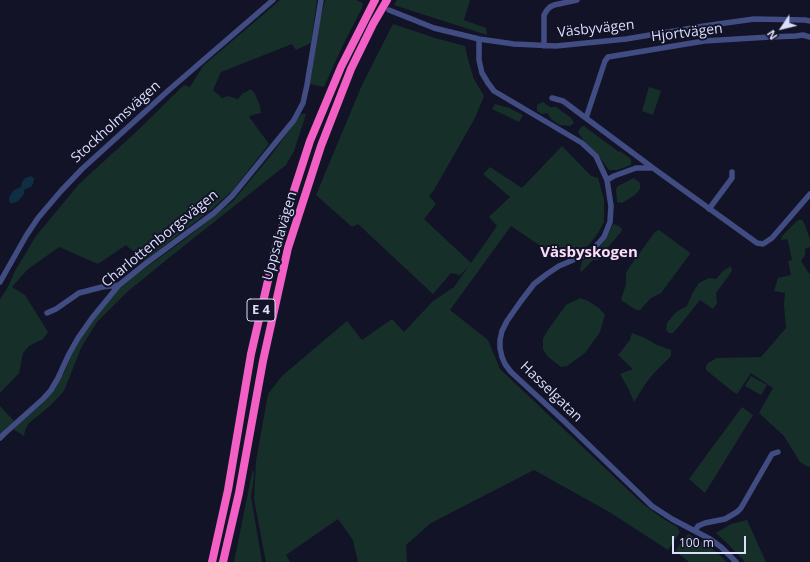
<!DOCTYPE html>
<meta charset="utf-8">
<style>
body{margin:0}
#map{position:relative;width:810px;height:562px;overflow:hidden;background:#121327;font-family:"Open Sans",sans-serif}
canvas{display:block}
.north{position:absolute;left:762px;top:8px;width:40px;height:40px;-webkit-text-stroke:3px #121327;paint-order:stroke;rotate:235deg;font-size:11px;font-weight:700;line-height:16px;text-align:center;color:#dbdefc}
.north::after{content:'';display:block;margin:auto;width:14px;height:18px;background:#dbdefc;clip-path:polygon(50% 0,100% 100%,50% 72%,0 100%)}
.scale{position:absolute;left:672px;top:536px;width:74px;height:18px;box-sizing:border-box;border:2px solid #dbdefc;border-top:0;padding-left:5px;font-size:12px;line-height:14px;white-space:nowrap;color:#dbdefc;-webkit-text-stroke:3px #121327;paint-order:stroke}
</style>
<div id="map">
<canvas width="810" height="562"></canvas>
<div class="north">N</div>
<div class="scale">100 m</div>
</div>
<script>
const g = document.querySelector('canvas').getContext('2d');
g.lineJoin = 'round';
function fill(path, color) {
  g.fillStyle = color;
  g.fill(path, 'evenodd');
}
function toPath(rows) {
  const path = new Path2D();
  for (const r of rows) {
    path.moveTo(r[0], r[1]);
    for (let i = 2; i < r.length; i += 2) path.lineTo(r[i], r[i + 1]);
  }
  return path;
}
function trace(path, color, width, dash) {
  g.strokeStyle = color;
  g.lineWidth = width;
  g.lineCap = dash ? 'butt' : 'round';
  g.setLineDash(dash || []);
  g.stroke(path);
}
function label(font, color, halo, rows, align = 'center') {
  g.font = font + ' "Open Sans",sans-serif';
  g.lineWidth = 4;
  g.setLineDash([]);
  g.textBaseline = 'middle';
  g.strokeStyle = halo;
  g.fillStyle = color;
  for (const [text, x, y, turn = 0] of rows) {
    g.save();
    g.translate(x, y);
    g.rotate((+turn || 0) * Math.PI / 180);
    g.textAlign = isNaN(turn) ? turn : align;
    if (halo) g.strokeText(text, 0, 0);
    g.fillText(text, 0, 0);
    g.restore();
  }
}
fill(toPath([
 [280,0,317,0,311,43,296,50,292,44,221,72,213,90,222,98,228,96,238,99,242,94,251,89,255,94,260,106,261,113,252,115,249,117,253,122,269,144,232,191,211,210,144,261,126,245,98,264,59,247,27,270,12,287,25,295,48,332,43,339,29,346,23,353,19,373,0,393,0,299,7,289,15,271,36,236,79,184,135,133,184,85,190,87,203,66],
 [325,0,356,0,363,3,362,8,343,45,324,87,310,84,319,25],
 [397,0,470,0,464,20,486,28,487,35,394,5],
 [393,24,435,38,465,46,469,63,474,79,484,96,475,118,434,190,429,196,436,204,424,219,471,263,497,226,489,217,510,197,483,174,490,167,522,188,562,146,591,176,598,178,604,199,604,222,598,233,589,245,566,257,557,257,511,226,450,310,488,340,500,369,643,504,662,518,677,527,680,532,668,550,611,513,534,470,431,523,406,545,407,562,358,562,353,540,338,519,286,555,290,562,266,562,254,499,256,461,268,394,282,376,347,321,362,340,392,319,404,332,432,302,454,287,468,267,460,275,451,273,433,294,358,224,352,227,316,195,362,85],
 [649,87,661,91,653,115,642,111],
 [543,102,550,107,556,107,571,118,574,123,570,126,560,125,552,120,547,113,542,114,537,111,537,105],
 [495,104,509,108,523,115,519,122,492,109],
 [301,114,306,114,294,151,286,165,170,257,126,293,97,322,81,348,64,391,50,406,29,423,25,430,24,436,13,429,44,402,54,389,65,371,74,349,83,334,94,319,119,289,137,274,184,240,233,201,272,154],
 [584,126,619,152,620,151,631,159,631,165,617,170,609,170,596,152,584,141,578,132,581,127],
 [634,178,640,183,640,189,635,195,622,203,617,202,616,189,618,186],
 [798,220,802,220,805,225,810,240,810,247,805,249,805,255,801,261,808,272,810,274,810,466,808,467,800,462,784,436,759,413,773,388,751,373,737,394,732,391,706,370,706,366,708,363,717,358,761,357,786,328,784,305,785,293,774,291,778,278,791,275,788,261,792,260,788,241,787,239,781,240,782,236],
 [613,224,619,226,622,229,621,232,597,260,593,260,581,272,580,270,582,261,588,257,598,249,606,239],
 [659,230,689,252,690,254,661,293,651,298,640,310,636,310,621,300,622,296,626,285,626,274,628,269,655,232],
 [731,266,732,271,716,293,717,303,713,309,700,300,680,325,673,333,669,333,666,330,667,323,676,312,687,306,693,292,699,283,709,278,716,279,723,271],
 [580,298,588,301,599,308,605,315,600,332,585,353,567,366,561,367,547,356,543,349,543,338,550,327,566,305],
 [632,333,645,338,657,345,671,350,671,356,654,373,646,383,634,402,629,390,620,374,633,369,618,355,630,340],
 [751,376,767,385,761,395,745,386],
 [0,406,14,421,0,434],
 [742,407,753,415,705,493,689,479],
 [253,468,254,477,251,497,262,562,234,562],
 [747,520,766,562,745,562,728,544,716,533,731,524],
 [688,534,714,550,727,562,689,562,675,551]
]), '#163029');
fill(toPath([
 [31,176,34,178,33,184,31,187,26,189,24,190,24,193,25,193,18,201,14,203,10,203,9,198,11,194,14,190,21,187,22,182,25,178]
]), '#0f2d43');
trace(toPath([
 [389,10,434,28,479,39,514,44,556,46,626,39,704,26,754,19,805,20,810,21],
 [479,39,479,60,482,73,488,83,494,91,582,143,596,156,607,180,611,206,610,222,604,237,595,247,587,254,559,266,547,274,534,284,521,301,507,321,502,331,500,340,500,348,502,357,505,364,511,372,563,420,652,506,672,519,710,539,721,547,736,562],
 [544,46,544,15,547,10,550,7,554,5,577,0],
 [552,98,563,101,653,168],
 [586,118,605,61,608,57,704,41,770,37,796,36,803,35,810,37],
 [607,180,614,176,636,168,653,168,757,243,763,244,772,238,810,194],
 [709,209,732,178,732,172],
 [0,282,26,236,38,218,61,191,82,169,170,89,273,0],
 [47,313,56,309,79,293,102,287,119,285],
 [0,438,5,433,43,399,51,390,58,378,69,354,78,338,92,318,119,285,145,264,214,213,232,196,294,120,303,103,307,85,321,0],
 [695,531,698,526,705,523,725,519,737,512,741,508,772,454,778,452]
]), '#414d82', 5.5);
trace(toPath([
 [212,562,228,490,251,354,276,246,310,141,341,67,375,0],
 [223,562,239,493,263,361,288,248,321,146,351,69,373,24,387,0]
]), '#f260c6', 8);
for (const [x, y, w] of [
 [261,310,28]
]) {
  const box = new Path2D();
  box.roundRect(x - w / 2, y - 11, w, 22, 3);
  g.fillStyle = '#121327';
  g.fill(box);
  trace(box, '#dbdefc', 1);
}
label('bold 13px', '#dbdefc', null, [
 ["E 4",261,310]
]);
label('14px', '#dbdefc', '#121327', [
 ["Väsbyvägen",596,29,-6],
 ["Hjortvägen",687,33,-7],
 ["Stockholmsvägen",116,122,-42],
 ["Uppsalavägen",280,236,-74],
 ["Charlottenborgsvägen",160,239,-39],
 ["Hasselgatan",551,392,44]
]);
label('bold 15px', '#fcddf8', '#121327', [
 ["Väsbyskogen",589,253]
]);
</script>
